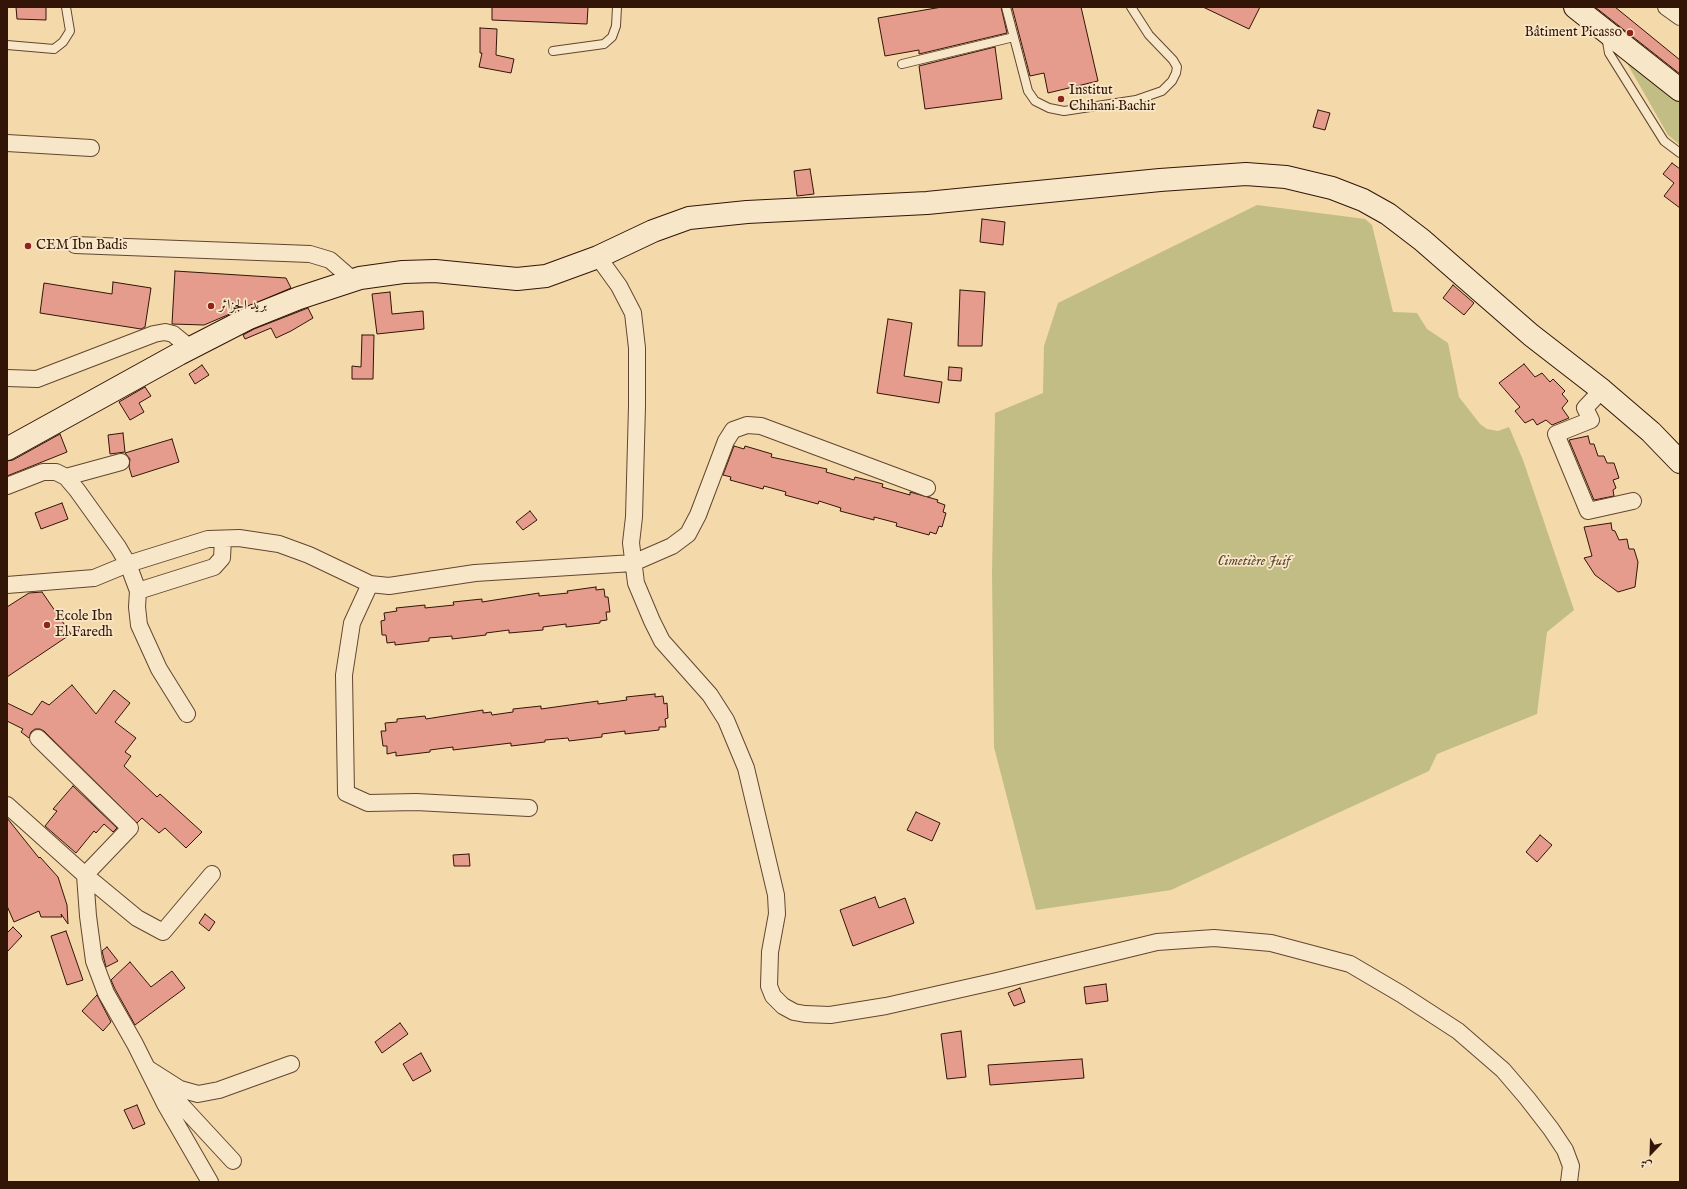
<!DOCTYPE html>
<meta charset="utf-8">
<style>
body{margin:0}
#map{position:relative;width:1687px;height:1189px;overflow:hidden;background:#f4d9aa;font-family:"IM FELL English",Amiri,serif}
canvas{display:block}
.frame{position:absolute;inset:0;border:8px solid #321507;pointer-events:none}
.north{position:absolute;left:1631px;top:1133px;width:40px;height:40px;-webkit-text-stroke:3px #f8e6c8;paint-order:stroke;rotate:203deg;font-size:11px;font-weight:700;line-height:16px;text-align:center;color:#321507}
.north::after{content:'';display:block;margin:auto;width:14px;height:18px;background:#321507;clip-path:polygon(50% 0,100% 100%,50% 72%,0 100%)}
</style>
<div id="map">
<canvas width="1687" height="1189"></canvas>
<div class="frame"></div>
<div class="north">ش</div>
</div>
<script>
const g = document.querySelector('canvas').getContext('2d');
g.lineJoin = 'round';
function fill(path, color) {
  g.fillStyle = color;
  g.fill(path, 'evenodd');
}
function toPath(rows) {
  const path = new Path2D();
  for (const r of rows) {
    path.moveTo(r[0], r[1]);
    for (let i = 2; i < r.length; i += 2) path.lineTo(r[i], r[i + 1]);
  }
  return path;
}
function trace(path, color, width, dash) {
  g.strokeStyle = color;
  g.lineWidth = width;
  g.lineCap = dash ? 'butt' : 'round';
  g.setLineDash(dash || []);
  g.stroke(path);
}
function label(font, color, halo, rows, align = 'center') {
  g.font = font + ' "IM FELL English",Amiri,serif';
  g.lineWidth = 3.5;
  g.setLineDash([]);
  g.textBaseline = 'middle';
  g.strokeStyle = halo;
  g.fillStyle = color;
  for (const [text, x, y, turn = 0] of rows) {
    g.save();
    g.translate(x, y);
    g.rotate((+turn || 0) * Math.PI / 180);
    g.textAlign = isNaN(turn) ? turn : align;
    if (halo) g.strokeText(text, 0, 0);
    g.fillText(text, 0, 0);
    g.restore();
  }
}
fill(toPath([
 [1624,58,1680,102,1680,145,1668,135],
 [1257,205,1365,219,1372,225,1393,312,1417,313,1427,329,1448,343,1459,397,1480,424,1487,429,1498,431,1509,427,1523,460,1574,610,1547,632,1537,714,1437,754,1429,771,1171,890,1036,910,994,747,992,572,995,413,1043,393,1044,346,1058,303]
]), '#c2bd84');
const building = toPath([
 [16,7,46,7,46,20,17,19,16,7],
 [492,7,588,7,587,24,492,20,492,7],
 [942,7,1001,7,1007,33,919,54,919,50,885,56,878,18,942,7],
 [1012,7,1081,7,1098,81,1048,93,1044,73,1030,76,1012,7],
 [1203,7,1260,7,1249,29,1203,7],
 [1595,7,1615,7,1680,60,1680,74,1595,7],
 [480,28,497,29,496,55,514,59,511,73,479,67,482,53,480,53,480,28],
 [995,47,1002,99,925,109,919,66,995,47],
 [1318,110,1330,113,1325,130,1313,127,1318,110],
 [1672,163,1680,169,1680,208,1664,196,1674,183,1663,174,1672,163],
 [810,169,814,194,797,196,794,171,810,169],
 [982,219,1005,222,1003,245,980,242,982,219],
 [175,271,286,278,291,288,204,325,172,324,175,271],
 [113,282,151,288,145,327,141,329,40,313,44,283,112,294,113,282],
 [1453,285,1474,303,1464,315,1443,298,1453,285],
 [960,290,985,292,982,346,958,346,960,290],
 [390,292,392,314,423,311,424,329,377,334,372,294,390,292],
 [308,308,313,318,291,331,276,338,271,328,245,339,243,335,254,329,308,308],
 [888,319,912,323,904,376,942,382,939,403,877,393,888,319],
 [362,335,374,335,373,379,352,379,352,366,361,367,362,335],
 [1524,364,1535,377,1542,373,1550,382,1553,379,1565,391,1562,394,1568,401,1562,408,1569,418,1552,425,1546,420,1537,425,1533,419,1525,423,1515,411,1520,407,1499,383,1524,364],
 [202,365,209,375,195,384,189,374,202,365],
 [949,367,962,368,961,381,948,380,949,367],
 [145,387,151,396,139,403,144,412,130,420,119,402,145,387],
 [123,433,125,452,110,454,108,435,123,433],
 [60,434,67,452,7,476,7,461,13,460,60,434],
 [1588,436,1590,444,1594,444,1598,456,1604,456,1607,463,1614,463,1619,478,1613,480,1616,488,1613,490,1614,496,1594,500,1569,440,1588,436],
 [172,439,179,462,132,477,129,467,130,459,125,453,172,439],
 [734,446,744,449,745,446,772,454,771,457,827,469,826,472,854,480,855,477,883,484,882,487,910,495,910,492,938,500,937,502,945,505,943,512,946,513,942,527,939,526,936,534,930,532,929,535,896,526,897,523,874,517,874,520,840,511,841,508,819,501,818,504,785,495,786,492,764,486,763,489,730,480,731,477,723,475,734,446],
 [62,503,68,519,41,529,35,513,62,503],
 [530,511,537,520,523,530,516,522,530,511],
 [1611,523,1612,530,1615,531,1619,540,1627,539,1629,549,1634,549,1638,562,1635,587,1618,592,1595,575,1584,558,1592,556,1584,527,1611,523],
 [596,587,596,590,604,589,605,597,608,597,610,612,606,612,607,620,600,621,600,623,566,627,566,624,543,627,543,630,509,633,509,630,486,633,486,635,452,639,452,636,429,638,429,641,395,645,395,642,387,643,386,635,382,635,381,621,385,620,384,613,397,611,396,608,425,605,425,608,454,605,453,602,482,599,482,602,539,593,539,596,568,593,567,591,596,587],
 [42,592,71,634,7,677,7,607,29,593,42,592],
 [72,685,96,714,114,690,130,703,115,722,136,738,125,752,131,756,124,766,157,797,160,794,202,832,186,848,165,828,159,833,142,818,137,823,44,731,40,729,35,729,31,732,29,738,21,732,23,729,7,721,7,703,32,715,42,701,49,705,72,685],
 [655,694,655,697,663,696,664,704,667,703,668,718,665,719,666,727,659,727,659,730,625,734,625,731,602,734,602,737,569,741,568,738,545,740,545,742,511,746,511,743,453,750,453,747,430,750,430,752,396,756,396,752,387,754,387,746,383,746,381,731,386,731,385,723,397,722,397,719,425,716,426,719,483,710,483,713,491,712,492,715,513,712,513,709,541,706,541,709,598,701,598,704,627,700,626,697,655,694],
 [73,786,117,828,113,832,104,824,96,833,94,831,76,853,45,826,57,811,53,809,73,786],
 [916,812,940,823,932,841,907,830,916,812],
 [7,818,39,858,40,857,58,877,67,905,68,924,61,914,62,917,41,917,39,911,14,922,7,906,7,818],
 [1540,835,1552,845,1537,862,1526,852,1540,835],
 [469,854,470,866,454,866,453,855,469,854],
 [875,897,879,908,905,898,914,923,853,946,840,910,875,897],
 [205,914,215,922,209,931,199,923,205,914],
 [13,927,22,936,7,952,7,933,13,927],
 [66,931,83,980,67,985,51,936,66,931],
 [107,947,118,961,106,967,102,951,107,947],
 [130,962,151,987,172,971,185,988,135,1025,115,989,111,980,130,962],
 [1106,984,1108,1001,1086,1004,1084,987,1106,984],
 [1020,988,1025,1002,1014,1006,1008,993,1020,988],
 [97,995,111,1022,103,1031,82,1011,97,995],
 [400,1023,408,1034,382,1053,375,1042,400,1023],
 [961,1031,966,1077,947,1079,941,1034,961,1031],
 [421,1053,431,1071,413,1081,403,1064,421,1053],
 [1082,1059,1084,1078,990,1085,988,1065,1082,1059],
 [137,1105,145,1124,133,1129,124,1110,137,1105]
]);
fill(building, '#e69c8d');
trace(building, '#321507', 1);
const lane = toPath([
 [1006,7,1028,91,1035,101,1049,108,1064,111,1136,100,1162,91,1172,81,1176,73,1177,67,1173,60,1149,35,1131,7],
 [1606,36,1609,53,1664,141,1680,153],
 [7,45,54,49,63,42,70,31,66,7],
 [553,51,604,44,612,37,616,26,617,7],
 [902,64,1014,37]
]);
const street = toPath([
 [1666,7,1680,17],
 [7,143,91,148],
 [75,245,310,254,330,260,353,280],
 [598,257,619,286,633,313,637,348,637,406,634,517,631,543,636,583,652,621,662,641,710,695,726,720,746,768,776,895,777,914,770,952,769,986,773,996,783,1006,794,1012,805,1014,830,1015,886,1006,997,981,1157,942,1214,938,1271,943,1350,964,1401,994,1458,1031,1503,1070,1527,1098,1551,1129,1565,1150,1571,1166,1569,1182],
 [7,378,37,379,154,334,165,332,173,334,190,348],
 [1602,390,1585,408,1591,420,1556,434,1588,511,1633,501],
 [66,477,121,462],
 [7,486,43,472,56,472,66,477,77,490,118,547,128,564,138,591,137,607,139,625,159,669,187,714],
 [370,584,352,623,344,675,346,793,368,803,416,802,529,808],
 [7,585,94,578,128,564,208,539,239,538,279,544,309,555,370,584,389,586,475,573,633,563,672,546,688,534,698,515,726,441,733,430,747,425,761,426,927,488],
 [138,591,214,567,222,558,223,539],
 [38,738,130,828,85,875,88,916,94,961,106,993,135,1044,165,1104,210,1182],
 [7,805,85,875,137,918,163,932,212,874],
 [233,1161,147,1068,180,1089,198,1094,219,1090,291,1064]
]);
const secondary = toPath([
 [1575,7,1680,90],
 [7,449,179,354,249,318,299,298,360,278,403,272,435,271,517,279,546,276,598,257,653,231,689,218,747,212,927,203,1160,180,1246,174,1286,177,1332,188,1363,200,1388,214,1422,240,1531,335,1602,390,1651,432,1680,462]
]);
trace(lane, '#624630', 10);
trace(street, '#624630', 18);
trace(secondary, '#321507', 24);
trace(lane, '#f8e6c8', 8);
trace(street, '#f8e6c8', 16);
trace(secondary, '#f8e6c8', 22);
for (const [x, y, r, color] of [
 [1630,33,4,"#8f2418"],
 [1061,99,4,"#8f2418"],
 [28,246,4,"#8f2418"],
 [211,306,4,"#8f2418"],
 [47,625,4,"#8f2418"]
]) {
  const dot = new Path2D();
  dot.arc(x, y, r, 0, 2 * Math.PI);
  g.fillStyle = color;
  g.fill(dot);
  trace(dot, '#f8e6c8', 1.5);
}
label('14px', '#321507', '#f8e6c8', [
 ["Bâtiment Picasso",1622,33,"right"],
 ["Institut",1069,91],
 ["Chihani Bachir",1069,107],
 ["CEM Ibn Badis",36,246],
 ["بريد الجزائر",219,306],
 ["Ecole Ibn",55,617],
 ["El Faredh",55,633]
], 'left');
label('italic 14px', '#5d472c', '#f8e6c8', [
 ["Cimetière Juif",1254,562]
]);
</script>
